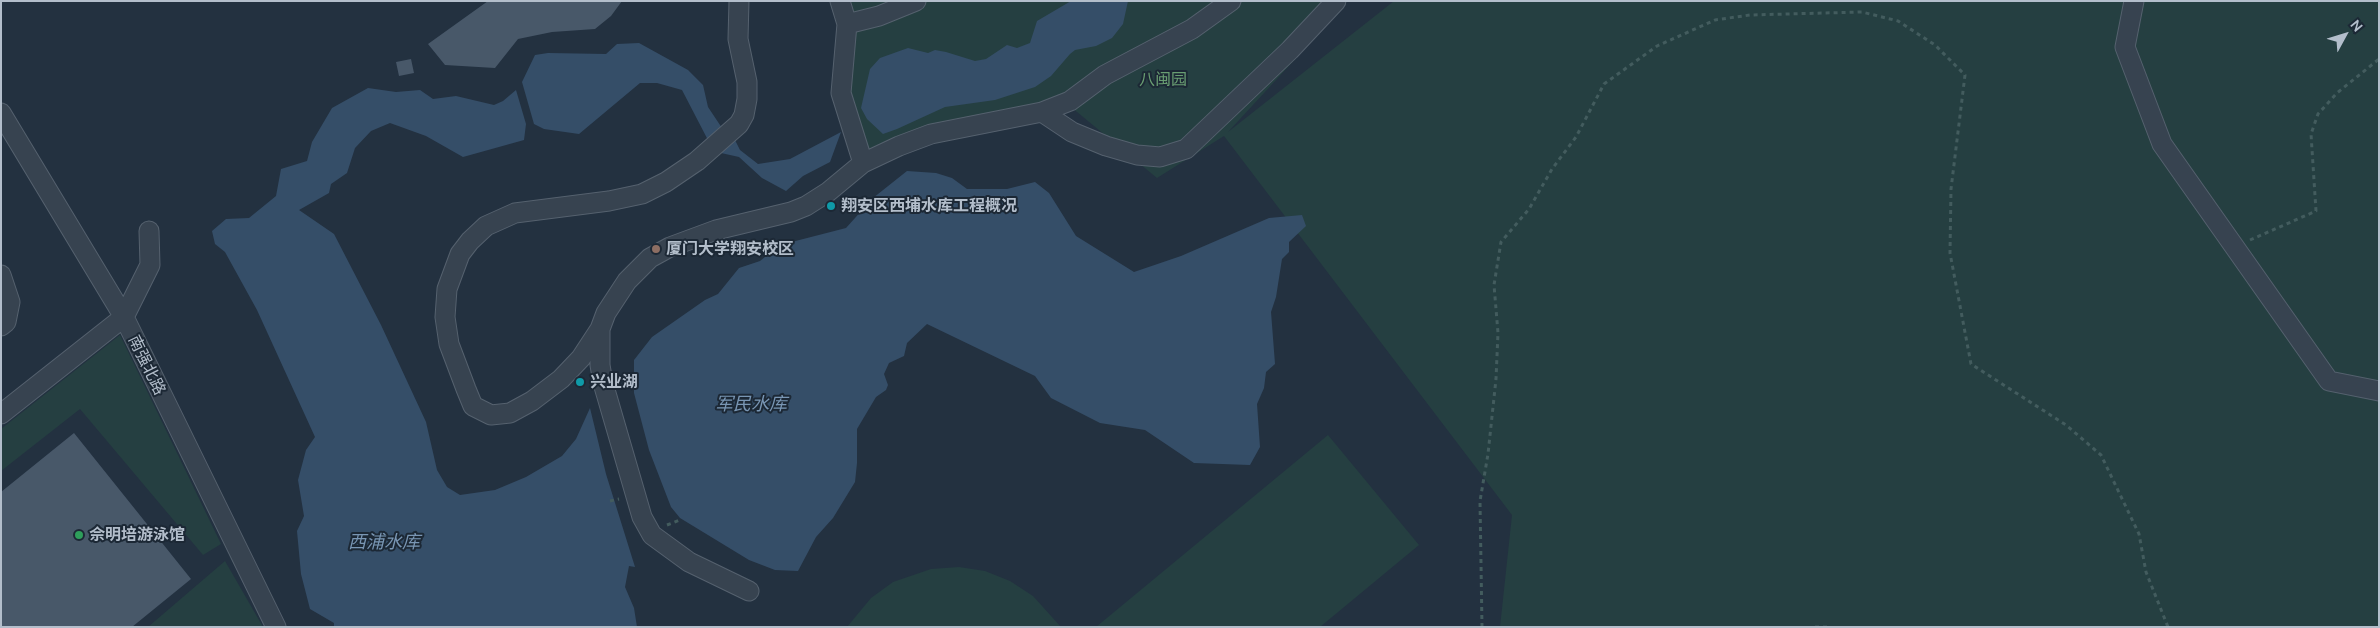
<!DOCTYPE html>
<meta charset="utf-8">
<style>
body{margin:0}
#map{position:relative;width:2380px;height:628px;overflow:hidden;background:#233140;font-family:Ubuntu,sans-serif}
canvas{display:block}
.frame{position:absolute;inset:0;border:2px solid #b3becb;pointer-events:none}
.north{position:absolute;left:2320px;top:10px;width:50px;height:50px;-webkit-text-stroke:4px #1c2835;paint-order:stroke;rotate:51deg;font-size:14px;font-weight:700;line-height:20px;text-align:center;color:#b3becb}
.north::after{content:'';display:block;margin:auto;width:18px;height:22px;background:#b3becb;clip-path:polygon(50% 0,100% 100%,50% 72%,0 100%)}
</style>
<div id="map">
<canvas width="2380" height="628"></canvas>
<div class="frame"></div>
<div class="north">N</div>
</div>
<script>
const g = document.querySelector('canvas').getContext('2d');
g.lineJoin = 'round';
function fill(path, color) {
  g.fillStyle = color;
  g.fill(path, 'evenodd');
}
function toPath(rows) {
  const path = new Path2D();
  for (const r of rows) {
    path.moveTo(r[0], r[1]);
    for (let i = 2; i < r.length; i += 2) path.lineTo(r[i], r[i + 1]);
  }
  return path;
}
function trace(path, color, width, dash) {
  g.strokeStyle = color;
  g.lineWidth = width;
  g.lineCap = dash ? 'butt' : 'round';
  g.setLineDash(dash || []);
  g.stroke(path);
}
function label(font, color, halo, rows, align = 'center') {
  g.font = font + ' Ubuntu,"Noto Sans SC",sans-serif';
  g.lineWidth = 4;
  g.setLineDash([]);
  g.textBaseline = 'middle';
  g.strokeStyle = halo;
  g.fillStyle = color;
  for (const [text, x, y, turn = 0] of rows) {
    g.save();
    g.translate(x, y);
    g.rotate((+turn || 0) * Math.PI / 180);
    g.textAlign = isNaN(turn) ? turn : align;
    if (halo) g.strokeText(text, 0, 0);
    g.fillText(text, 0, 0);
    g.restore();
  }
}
fill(toPath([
 [839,1,1344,1,1337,14,1228,132,1394,1,2379,1,2379,627,1500,627,1512,515,1224,136,1157,178,1071,107,913,147,853,151],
 [120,335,221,544,203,555,80,409,1,471,1,429],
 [1328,435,1419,545,1320,627,1096,627],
 [225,561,263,627,148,627],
 [959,567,985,571,1010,581,1033,596,1061,627,847,627,871,598,893,582,931,569]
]), '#253f41');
fill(toPath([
 [1071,1,1128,1,1123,24,1112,38,1096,46,1075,50,1070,54,1051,76,1035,87,995,100,945,107,897,129,883,134,867,119,861,108,870,69,880,58,908,48,928,53,935,50,946,52,975,61,986,59,1007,45,1017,48,1030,43,1037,21],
 [639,43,688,70,703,85,708,107,722,128,735,140,740,150,758,164,790,159,841,132,830,162,803,176,786,191,762,178,739,157,721,153,710,144,682,90,657,83,640,83,579,134,544,129,534,124,522,82,535,55,548,53,606,54,617,44],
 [368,88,396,92,420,90,433,99,456,96,494,105,503,101,516,90,526,124,524,140,463,157,426,136,390,123,371,131,355,148,347,173,331,184,329,193,299,210,334,234,381,325,426,422,437,470,447,487,460,495,495,490,526,477,562,456,576,439,590,408,606,474,635,567,629,566,625,587,634,608,637,627,334,627,334,623,310,609,301,574,297,531,304,516,298,480,306,450,315,437,257,310,225,252,215,244,212,231,226,219,249,218,276,196,281,169,307,161,312,142,332,108],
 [907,171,936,173,952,178,967,189,1007,189,1035,182,1049,193,1076,236,1134,272,1181,256,1269,218,1302,215,1306,226,1289,242,1289,252,1282,259,1276,297,1271,312,1275,364,1266,372,1264,388,1257,404,1260,447,1250,465,1194,463,1145,430,1100,423,1051,398,1035,376,927,324,907,343,904,356,889,363,884,374,888,385,886,390,876,397,857,429,857,463,855,482,833,518,816,537,798,571,775,570,749,560,680,518,671,507,649,450,634,393,634,360,652,337,705,300,718,294,739,268,760,261,780,245,846,228,873,198]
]), '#354e68');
fill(toPath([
 [488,1,622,1,611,16,595,29,552,32,518,39,495,68,445,65,428,44],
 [411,59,414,73,399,76,396,62],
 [74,433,191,579,132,627,1,627,1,492]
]), '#485869');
const minor = toPath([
 [840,1,847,24,841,93,863,163],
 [2134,1,2125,47,2162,144,2329,381,2379,391],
 [847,24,879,16,916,1],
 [1042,112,1072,132,1106,146,1137,155,1160,157,1186,149,1290,50,1336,1],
 [1,113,124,317,276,627],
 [1,275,10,302,6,322,1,326],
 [600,329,581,358,561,379,532,401,510,413,491,415,473,406,466,389,449,344,445,317,447,289,460,254,470,241,486,226,515,213,609,201,642,194,666,182,697,161,739,124,744,115,747,99,747,82,738,39,739,1],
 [1,414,124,317,150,265,149,231],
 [749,591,689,562,652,535,642,517,603,383,600,365,600,329,606,313,627,281,650,258,670,247,716,230,791,212,806,206,828,192,863,163,899,146,931,134,1042,112,1070,101,1105,75,1192,29,1231,1]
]);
trace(minor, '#55616e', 21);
trace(toPath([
 [2250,240,2316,211,2311,134,2318,114,2337,93,2379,59],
 [610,501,619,499],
 [667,525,680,520],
 [1482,627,1480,501,1488,454,1496,379,1498,333,1494,285,1501,242,1529,209,1552,169,1576,137,1604,84,1657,46,1715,20,1750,15,1862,12,1898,21,1935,45,1965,75,1951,189,1950,253,1971,364,2066,425,2101,455,2139,534,2146,572,2168,627],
 [1815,627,1831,627]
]), '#435c5e', 3, [4, 4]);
trace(minor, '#374350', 19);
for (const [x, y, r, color] of [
 [831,206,5,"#0f9aa8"],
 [656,249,5,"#8d6e63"],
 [580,382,5,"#0f9aa8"],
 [79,535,5,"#2e9e5b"]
]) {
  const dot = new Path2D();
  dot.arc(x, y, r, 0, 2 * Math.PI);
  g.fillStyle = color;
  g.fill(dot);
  trace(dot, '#1c2835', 2);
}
label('16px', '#699d72', '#1c2835', [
 ["八闽园",1163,80]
]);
label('bold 16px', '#b3becb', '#1c2835', [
 ["翔安区西埔水库工程概况",841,206],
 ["厦门大学翔安校区",666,249],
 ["兴业湖",590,382],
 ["佘明培游泳馆",89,535]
], 'left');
label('16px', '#b3becb', '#1c2835', [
 ["南强北路",147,365,64]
]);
label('italic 18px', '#7996b4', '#1c2835', [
 ["军民水库",751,404],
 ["西浦水库",384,542]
]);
</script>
